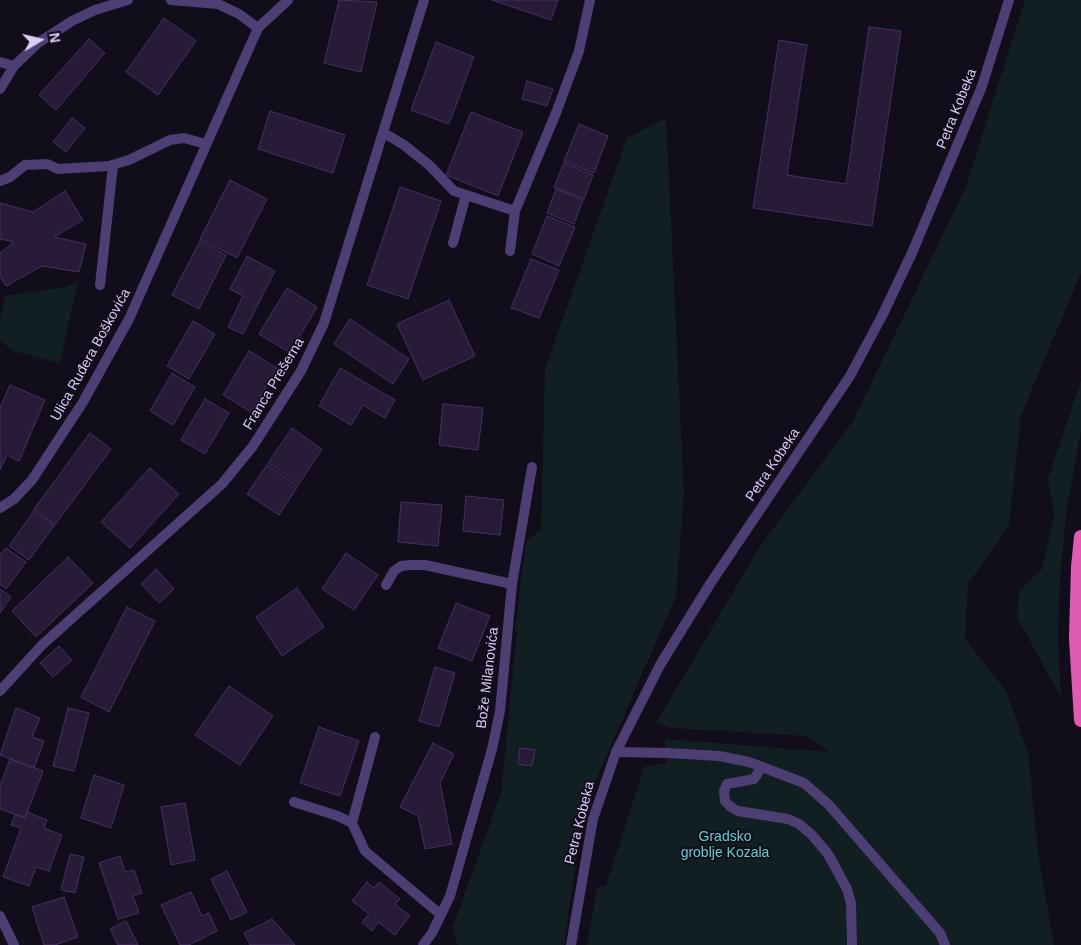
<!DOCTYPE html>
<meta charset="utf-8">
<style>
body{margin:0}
#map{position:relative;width:1081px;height:945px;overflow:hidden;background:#120d1a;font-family:Arial,sans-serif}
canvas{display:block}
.north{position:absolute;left:15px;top:15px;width:50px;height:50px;-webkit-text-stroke:4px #120d1a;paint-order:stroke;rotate:81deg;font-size:14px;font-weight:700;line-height:20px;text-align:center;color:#dcccf8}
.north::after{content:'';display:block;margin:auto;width:18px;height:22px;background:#dcccf8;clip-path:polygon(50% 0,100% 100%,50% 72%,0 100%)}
</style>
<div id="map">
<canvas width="1081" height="945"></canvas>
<div class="north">N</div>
</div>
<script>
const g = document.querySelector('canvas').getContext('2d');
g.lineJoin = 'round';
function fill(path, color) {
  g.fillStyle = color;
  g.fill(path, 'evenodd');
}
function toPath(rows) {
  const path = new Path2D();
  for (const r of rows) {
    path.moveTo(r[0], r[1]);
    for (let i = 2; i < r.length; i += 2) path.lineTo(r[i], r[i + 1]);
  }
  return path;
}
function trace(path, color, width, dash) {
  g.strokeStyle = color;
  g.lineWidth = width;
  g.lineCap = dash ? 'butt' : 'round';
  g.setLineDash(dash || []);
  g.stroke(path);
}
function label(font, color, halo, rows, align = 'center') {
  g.font = font + ' Arial,sans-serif';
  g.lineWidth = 4;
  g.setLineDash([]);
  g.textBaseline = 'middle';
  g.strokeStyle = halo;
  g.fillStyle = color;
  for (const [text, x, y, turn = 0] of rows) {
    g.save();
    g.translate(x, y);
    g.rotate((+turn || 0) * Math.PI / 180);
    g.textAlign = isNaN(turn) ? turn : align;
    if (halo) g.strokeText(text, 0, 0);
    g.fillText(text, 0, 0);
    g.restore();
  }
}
fill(toPath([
 [1025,0,1081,0,1081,273,1021,415,1009,526,968,584,965,639,1006,691,1028,753,1038,853,1054,945,587,945,597,888,606,886,644,767,666,763,665,739,830,752,805,736,672,728,656,723,761,545,853,421,965,189],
 [666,118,684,494,676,596,583,810,564,945,458,945,452,929,501,793,517,631,515,630,526,542,541,529,545,369,627,138],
 [78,281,60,363,13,351,0,340,0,320,5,296,66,287],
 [1081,381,1081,430,1067,508,1060,575,1058,640,1061,698,1017,617,1019,591,1042,569,1054,516,1048,479]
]), '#111f23');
const building = toPath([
 [339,0,377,2,361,72,324,63,339,0],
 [492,0,558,0,551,20,492,0],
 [164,18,196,41,158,95,126,72,164,18],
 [869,27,901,31,872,226,753,208,779,40,807,45,787,175,846,184,869,27],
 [89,39,105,53,56,110,39,95,89,39],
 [436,42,474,57,449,124,411,110,436,42],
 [527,81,553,89,547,106,522,99,527,81],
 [270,111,345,135,333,173,258,149,270,111],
 [471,112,523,132,498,196,446,175,471,112],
 [72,118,85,128,66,152,53,142,72,118],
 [579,124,608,136,594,173,564,161,579,124],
 [564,163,593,175,584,199,554,187,564,163],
 [230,180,267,199,237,258,200,239,230,180],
 [400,187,441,201,408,299,367,285,400,187],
 [556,189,583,200,574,224,547,213,556,189],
 [65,191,83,220,54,237,86,244,79,272,42,266,6,286,0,276,0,253,14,242,0,239,0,203,33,212,65,191],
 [547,216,575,227,559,266,532,254,547,216],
 [200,241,226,255,199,309,172,295,200,241],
 [247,256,275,271,243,334,228,327,243,296,230,289,247,256],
 [531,259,559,270,539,318,511,308,531,259],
 [287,288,317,307,290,353,259,334,287,288],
 [449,300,475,356,423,380,397,324,449,300],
 [350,319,409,359,393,384,334,344,350,319],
 [193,321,215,334,189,379,167,366,193,321],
 [249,351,277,368,251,412,223,395,249,351],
 [340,368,395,400,385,418,363,405,351,425,319,406,340,368],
 [172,373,195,387,173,425,150,411,172,373],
 [10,385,45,400,19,461,7,455,0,470,0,408,10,385],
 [205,399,229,413,205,454,181,440,205,399],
 [443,404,483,408,478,450,439,445,443,404],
 [292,428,322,449,299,484,268,463,292,428],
 [90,433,111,449,55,525,34,509,90,433],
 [267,465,298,486,279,515,247,494,267,465],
 [150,468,179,494,130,548,101,522,150,468],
 [466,496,504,500,500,535,463,531,466,496],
 [401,502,442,505,438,546,398,542,401,502],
 [34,511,54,526,29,560,9,546,34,511],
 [6,548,26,562,6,589,0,584,0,555,6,548],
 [346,553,378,575,354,610,322,589,346,553],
 [68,557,93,583,36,637,12,611,68,557],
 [156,569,174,589,159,603,141,584,156,569],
 [297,588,324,627,282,656,256,617,297,588],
 [0,589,11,597,0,613,0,589],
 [456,603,490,616,472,661,438,648,456,603],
 [127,607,155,621,109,712,81,697,127,607],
 [59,646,72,660,53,677,40,663,59,646],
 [435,667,455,673,439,727,419,721,435,667],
 [229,686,273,716,240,765,195,735,229,686],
 [16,708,40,718,32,737,44,741,34,768,0,755,16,708],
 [68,708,89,713,74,771,53,766,68,708],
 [319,727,359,741,340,796,300,783,319,727],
 [433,743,454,754,440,783,452,844,425,849,418,816,400,807,433,743],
 [520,748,535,750,532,766,518,764,520,748],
 [10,759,43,771,25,818,0,809,0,786,10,759],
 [94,775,124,785,111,828,81,818,94,775],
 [185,803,195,860,171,865,161,807,185,803],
 [27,812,47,820,44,828,62,835,49,871,36,867,29,886,3,877,21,828,11,825,15,814,25,818,27,812],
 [70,854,84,857,75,893,61,890,70,854],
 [120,856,125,872,134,870,142,893,133,896,139,913,118,919,99,863,120,856],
 [227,871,247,912,231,920,211,879,227,871],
 [367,882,374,888,379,882,400,899,395,904,410,916,395,935,378,922,372,931,362,922,369,914,352,901,367,882],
 [191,892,202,916,209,913,217,931,189,945,180,945,161,905,191,892],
 [64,897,78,937,55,945,44,945,32,907,64,897],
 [272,919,295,945,250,945,244,933,272,919],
 [126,921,138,945,118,945,110,929,126,921]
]);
fill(building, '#281b38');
trace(building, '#463062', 1);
trace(toPath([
 [384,133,404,145,429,165,454,191,515,211,556,113,579,51,590,0],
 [453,243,466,195],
 [510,251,515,211],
 [100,285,113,165],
 [386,585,394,571,401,566,410,565,425,565,512,584],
 [616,752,669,753,719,756,749,762,804,783,829,805,940,933,945,945],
 [762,767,754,779,727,784,724,791,725,801,731,807,738,811,788,819,799,824,812,835,828,854,847,889,851,903,852,944],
 [352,823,375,737]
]), '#4d3e73', 10);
trace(toPath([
 [171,0,218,4,239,14,258,28],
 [0,62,14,66],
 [0,89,14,66,38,43,72,21,95,10,128,0],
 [0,181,10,177,25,165,47,164,58,169,109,166,129,160,170,140,184,138,206,144],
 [0,508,14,499,32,480,83,402,129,319,258,28,288,0],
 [0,691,42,645,222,484,253,446,301,371,324,323,424,0],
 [294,802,338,816,352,823,365,851,441,915],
 [0,916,14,945],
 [423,945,432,933,450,896,492,749,500,711,512,584,532,467],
 [571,945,593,819,616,752,660,665,710,584,850,376,882,316,912,253,982,86,1009,0]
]), '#4d3e73', 10);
trace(toPath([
 [1081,537,1078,567,1076,638,1081,720]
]), '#e05cb2', 14);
label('14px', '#dcccf8', '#120d1a', [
 ["Petra Kobeka",957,109,-68],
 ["Ulica Ruđera Boškovića",91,355,-61],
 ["Franca Prešerna",274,384,-59],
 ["Petra Kobeka",773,465,-56],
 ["Bože Milanovića",488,678,-83],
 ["Petra Kobeka",580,823,-76]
]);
label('14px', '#63cecd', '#120d1a', [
 ["Gradsko",725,837],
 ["groblje Kozala",725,853]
]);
</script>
